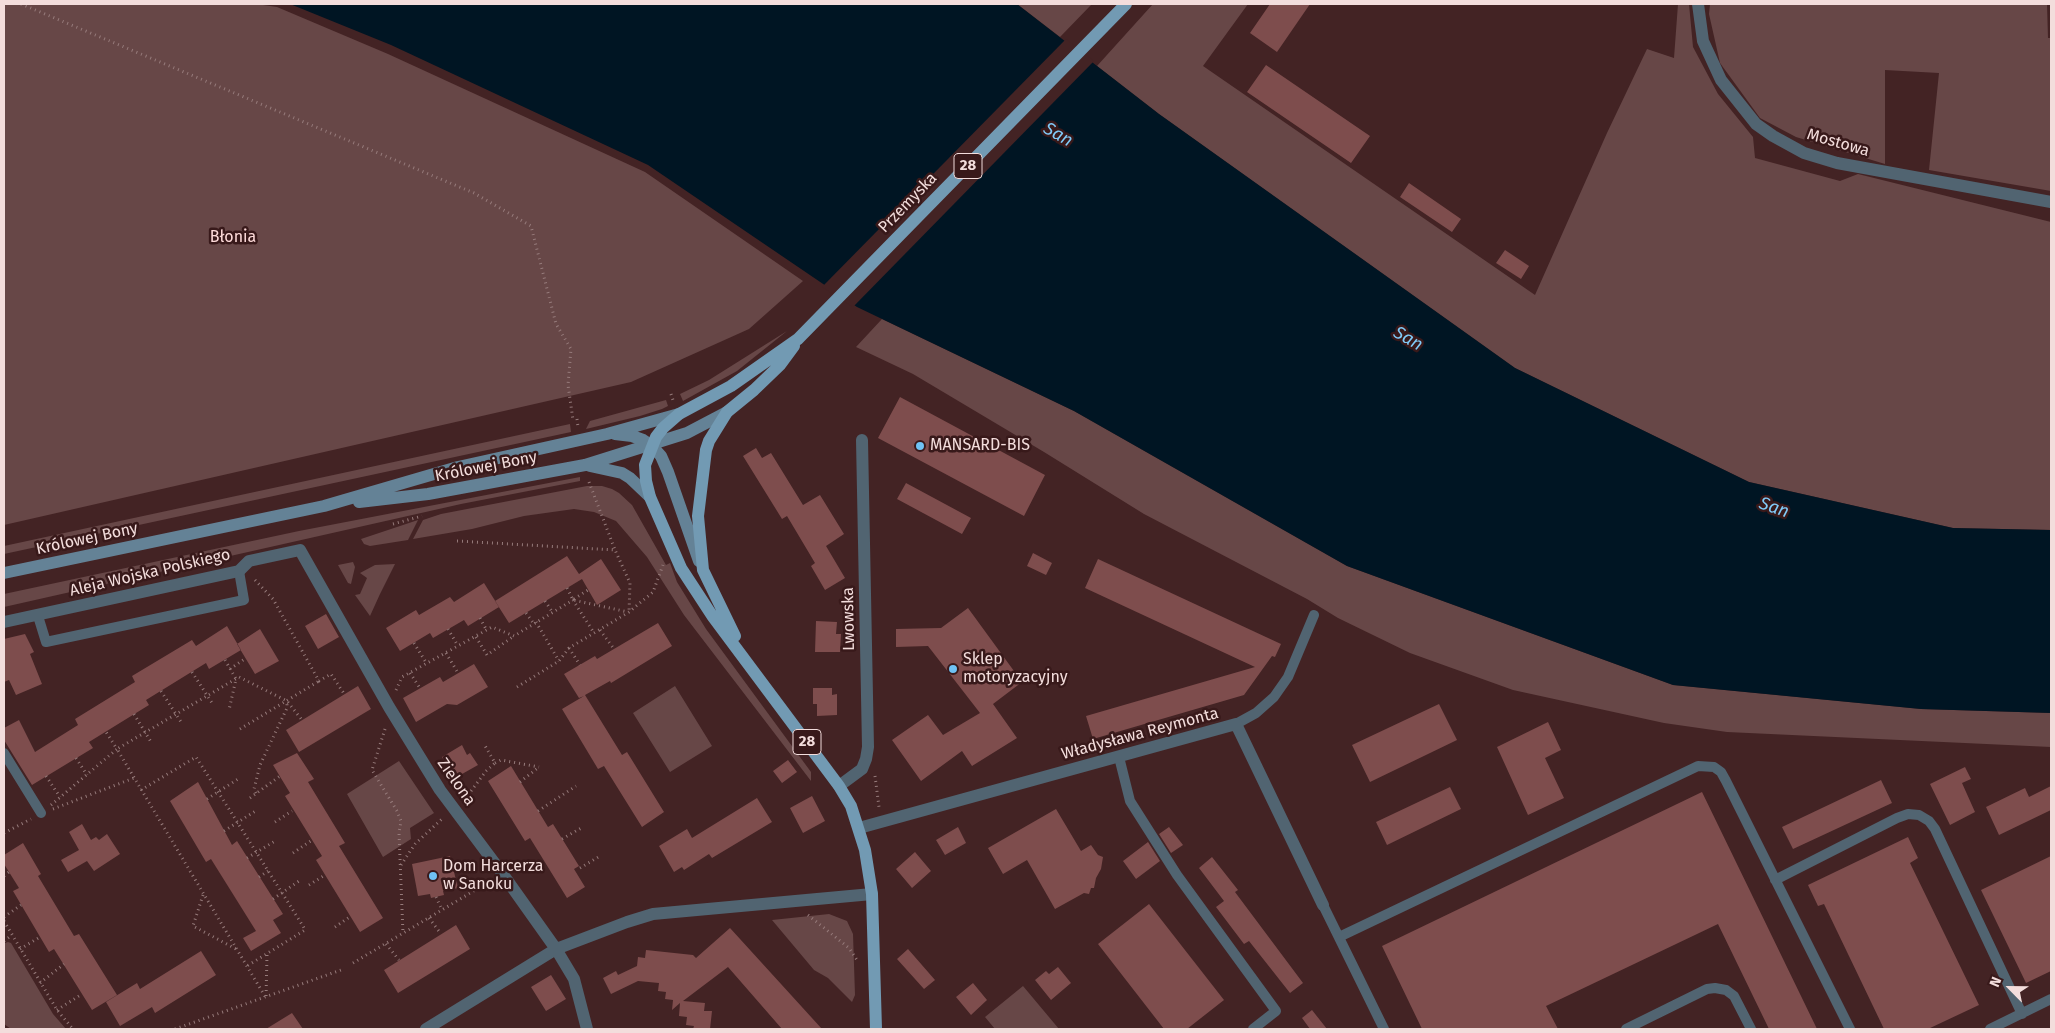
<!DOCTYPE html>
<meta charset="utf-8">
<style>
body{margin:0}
#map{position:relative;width:2055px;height:1033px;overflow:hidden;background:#432324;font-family:"Fira Sans",sans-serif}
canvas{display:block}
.frame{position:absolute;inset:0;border:5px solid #f3dddc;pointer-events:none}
.north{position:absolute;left:1985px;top:963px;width:50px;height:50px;-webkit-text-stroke:4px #38191a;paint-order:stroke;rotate:293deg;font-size:14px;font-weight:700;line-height:20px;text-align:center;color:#f3dddc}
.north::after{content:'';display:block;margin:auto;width:18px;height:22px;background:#f3dddc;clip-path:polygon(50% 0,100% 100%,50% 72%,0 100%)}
</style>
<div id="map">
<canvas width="2055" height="1033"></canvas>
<div class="frame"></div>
<div class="north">N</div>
</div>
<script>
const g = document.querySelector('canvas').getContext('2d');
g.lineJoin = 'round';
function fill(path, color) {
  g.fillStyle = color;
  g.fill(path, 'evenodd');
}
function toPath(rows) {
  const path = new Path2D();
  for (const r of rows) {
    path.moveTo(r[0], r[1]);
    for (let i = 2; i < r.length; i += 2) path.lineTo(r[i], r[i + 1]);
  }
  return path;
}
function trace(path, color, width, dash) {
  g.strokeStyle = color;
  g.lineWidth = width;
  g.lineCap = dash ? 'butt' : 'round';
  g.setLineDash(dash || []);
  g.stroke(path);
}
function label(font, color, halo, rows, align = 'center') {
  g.font = font + ' "Fira Sans",sans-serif';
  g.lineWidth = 5;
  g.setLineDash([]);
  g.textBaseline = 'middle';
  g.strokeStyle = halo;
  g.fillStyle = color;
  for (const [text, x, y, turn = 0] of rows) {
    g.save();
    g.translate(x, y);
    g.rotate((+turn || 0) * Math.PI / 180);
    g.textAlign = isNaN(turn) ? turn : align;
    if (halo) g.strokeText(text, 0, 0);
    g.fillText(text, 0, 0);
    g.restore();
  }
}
fill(toPath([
 [4,4,256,4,277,7,388,54,645,172,803,281,749,329,631,382,4,525],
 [1017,4,1092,4,1060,37],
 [1153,4,1248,4,1203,66,1535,295,1607,133,1647,49,1674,58,1678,4,1689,4,1693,47,1718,94,1753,137,1755,158,1840,181,1858,174,2051,222,2051,530,1953,528,1749,482,1515,368,1159,114,1097,66],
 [1710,4,2047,4,2048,38,2051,38,2051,191,1929,170,1939,73,1885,70,1885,164,1796,137,1760,118,1720,63,1709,14],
 [882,319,1074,411,1347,566,1673,685,1921,709,2051,713,2051,747,1727,732,1664,723,1513,690,1410,653,1338,618,1307,599,1144,514,1044,452,913,374,856,347],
 [787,331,737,371,683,401,680,394,709,380],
 [666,400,668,406,662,409,640,416,586,429,590,421],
 [570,424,571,432,4,554,4,546],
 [580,477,580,481,461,504,4,607,4,594,299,531],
 [587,486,602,486,612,489,619,493,632,505,666,565,670,563,677,582,706,629,811,772,811,781,684,615,647,557,616,521,594,512,574,509,524,516,472,529,413,539,423,520,441,514],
 [418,520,408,540,370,546,364,544,361,539],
 [353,562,355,567,351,584,348,583,338,565],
 [395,564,380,594,370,616,355,595,360,594,367,578,360,573,375,565],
 [675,686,712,746,670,772,633,713],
 [399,761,434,813,410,828,411,839,383,857,347,794],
 [829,914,847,921,853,934,855,995,852,1002,828,978,814,970,772,920],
 [8,942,11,943,53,1014,66,1029,11,1029,4,1024,4,973,5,943],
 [1023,986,1059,1029,995,1029,985,1017]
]), '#674747');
fill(toPath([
 [290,4,1017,4,1159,114,1515,368,1749,482,1953,528,2051,530,2051,713,1921,709,1673,685,1347,566,1074,411,857,307,648,165,391,45]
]), '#001523');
fill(toPath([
 [1066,39,1094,61,853,307,822,287]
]), '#432324');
fill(toPath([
 [1270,4,1310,4,1277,52,1250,33],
 [1266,65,1370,136,1351,163,1247,92],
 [1409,183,1461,219,1452,232,1400,197],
 [1505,250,1529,266,1521,279,1496,263],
 [900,397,1045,475,1024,516,878,438],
 [756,448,762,458,771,453,803,505,820,495,844,534,826,546,845,578,825,590,811,566,815,563,787,516,782,519,743,456],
 [906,483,971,518,962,534,897,499],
 [1033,553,1052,563,1046,575,1027,566],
 [567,556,581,577,579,574,601,559,621,590,597,605,582,579,509,623,495,601],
 [1098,559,1281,644,1275,657,1272,656,1244,695,1093,739,1086,716,1255,667,1085,588],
 [484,583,499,607,468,626,464,620,433,638,430,633,400,651,386,628,416,610,419,615,450,597,454,602],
 [968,608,1022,682,993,704,1017,738,972,766,962,751,921,781,892,740,928,715,943,735,980,713,928,646,896,647,896,629,941,628],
 [326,614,339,637,318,649,305,626],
 [816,621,837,622,836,634,841,634,840,652,815,652],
 [658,623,672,646,611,683,610,681,585,695,622,755,627,752,664,812,642,827,604,766,598,769,562,709,584,696,579,698,564,674,595,656,597,659],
 [227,626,241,650,209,669,206,663,146,700,149,705,89,742,93,748,32,785,4,740,4,728,19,720,35,752,78,725,75,719,135,682,132,676,192,640,196,646],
 [260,629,279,661,255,674,237,644],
 [25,634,34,652,30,654,42,684,16,695,9,680,4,682,4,639],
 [474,664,488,687,457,705,447,704,416,722,403,698,440,677,443,682],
 [358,686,371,709,299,752,286,730],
 [813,688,832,688,832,695,837,694,837,715,817,716,817,704,813,704],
 [1439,704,1457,740,1370,782,1352,745],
 [1548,722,1561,750,1545,758,1564,798,1528,815,1497,747],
 [462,745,467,755,470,753,478,765,455,778,442,757],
 [297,753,314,779,308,782,345,843,339,846,383,918,360,932,316,860,322,856,285,796,290,793,273,765],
 [788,760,797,772,782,783,773,771],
 [511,766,548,827,553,824,579,866,574,869,585,887,567,898,530,838,525,841,488,781],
 [1965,767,1971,779,1962,783,1975,812,1950,825,1930,784],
 [1881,780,1892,803,1793,849,1782,827],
 [198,782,232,845,237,841,283,914,273,920,281,933,251,951,243,938,256,931,211,859,206,862,170,801],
 [2051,786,2051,810,1999,835,1986,807,2025,788,2029,797],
 [1450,787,1461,809,1387,845,1376,822],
 [1702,792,1817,1029,1769,1029,1718,924,1546,1006,1558,1029,1422,1029,1382,946],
 [812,796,825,821,803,833,790,808],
 [757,798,772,822,712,858,709,854,684,870,682,867,674,872,659,846,687,829,692,838],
 [1056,809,1081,851,1091,845,1098,855,1103,857,1101,869,1096,878,1094,888,1091,888,1089,894,1084,893,1055,909,1027,860,1003,874,988,848],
 [82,824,91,840,96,837,99,840,107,834,120,854,94,871,87,861,68,872,61,860,79,850,69,832],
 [958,827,966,843,945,855,936,840],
 [1169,827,1183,845,1171,853,1159,834],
 [1908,837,1918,858,1910,863,1979,1005,1928,1029,1884,1029,1824,904,1818,906,1808,885],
 [1148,842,1160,861,1136,879,1123,861],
 [23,843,41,874,38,876,74,936,79,934,117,995,92,1010,54,949,49,952,13,891,19,888,4,864,4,855],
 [915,852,931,871,912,888,896,869],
 [450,856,458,888,443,891,444,895,431,898,430,894,418,896,412,864],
 [2051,856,2051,971,2026,983,1981,890],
 [1212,857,1238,890,1235,892,1303,983,1290,993,1249,941,1244,944,1216,907,1224,901,1199,868],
 [1149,904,1224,1000,1187,1029,1164,1029,1098,944],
 [456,925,470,949,398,993,384,970],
 [730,928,822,1029,782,1029,728,967,683,1001,705,1003,704,1011,712,1011,710,1029,693,1029,694,1026,686,1025,687,1017,679,1016,680,1003,672,1010,673,1000,665,999,666,992,658,991,659,983,638,981,611,994,603,978,616,971,618,975,637,966,638,957,645,958,646,950,693,955,696,958],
 [908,949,935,980,924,989,897,959],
 [201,951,216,975,155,1013,152,1007,120,1026,106,1002,137,983,140,989],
 [1058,967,1071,983,1051,1000,1035,980,1046,971,1049,974],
 [551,975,566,999,546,1011,531,987],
 [973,983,987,1000,971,1015,956,997],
 [1312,1010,1327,1029,1310,1029,1302,1018],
 [292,1013,303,1029,266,1029]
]), '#7e4d4d');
trace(toPath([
 [21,4,474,193,531,226,556,324,571,349,568,385,573,420],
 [671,394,674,403],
 [577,419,578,427],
 [589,482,615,550],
 [393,524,422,516],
 [457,541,615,550,630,583,629,612],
 [255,580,273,599,319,681,331,674,345,695],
 [567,588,573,600,628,612],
 [574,599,588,590],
 [545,601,553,613],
 [526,613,534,624],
 [480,618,487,631],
 [536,622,559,661],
 [448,629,458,646],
 [600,630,614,649],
 [476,637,487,655,514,636],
 [414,643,427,664],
 [569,648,580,665],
 [446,653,458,673],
 [225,660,236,679,229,710],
 [230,669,246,658],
 [192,672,212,703],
 [410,673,420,688],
 [517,687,559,661,569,648,629,612,653,592,663,565],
 [396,690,402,677,492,627,514,636,573,600,594,633],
 [161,691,181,722],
 [134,714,151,742],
 [240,729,319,681],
 [385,729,372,770,397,811,401,821,399,833,403,934],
 [76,758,87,775],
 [495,763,501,760,539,767],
 [46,776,60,797],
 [875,776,879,807],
 [520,782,539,767],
 [141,790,196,757,303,926,305,930,247,966],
 [256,793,254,789,260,765,287,708,287,701],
 [250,798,280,776],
 [207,799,238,779],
 [465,799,486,771,495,763,484,744],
 [51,805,117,749,106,732],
 [53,809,134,778],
 [538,811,576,786],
 [275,822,292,811],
 [224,831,257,810],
 [4,833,31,819],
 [562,839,583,827],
 [293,853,312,840],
 [247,858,275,841],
 [401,865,415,844,443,818],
 [580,868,600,856],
 [4,876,9,872],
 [259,877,268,871],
 [309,885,325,875],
 [203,895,193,926,236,949],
 [436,897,442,910],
 [273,899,299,881],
 [808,915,849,948,857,960],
 [4,917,21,905],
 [429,918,441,934],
 [4,921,57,1010,73,1029],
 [335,927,351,916],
 [4,941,12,935],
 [386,944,399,960],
 [20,949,40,937],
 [267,955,266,998,117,749,239,677,287,701,302,720],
 [353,963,492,880],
 [40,983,64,964],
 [57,1010,82,994],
 [175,1029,341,970]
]), '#967b7b', 3, [1, 4]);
trace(toPath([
 [38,616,46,642,244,600,239,571],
 [1236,724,1256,713,1274,697,1288,677,1314,615],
 [4,753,41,813],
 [1119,757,1130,801,1177,875,1276,1011,1253,1029],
 [1775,880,1897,818,1908,814,1919,815,1929,821,1935,829,2022,1014],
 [1323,905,1384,1029],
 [1339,937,1698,766,1714,767,1721,772,1726,781,1850,1029],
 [1626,1029,1707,989,1715,988,1726,990,1734,996,1751,1029],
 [1990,1029,2051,999]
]), '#516471', 10);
trace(toPath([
 [1698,4,1703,41,1721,80,1756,124,1773,136,1804,153,1837,163,2051,202],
 [4,622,239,571,249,561,300,550,389,707,440,790,502,873,556,949,574,979,587,1029],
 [839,786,862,769,866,759,868,747,862,440],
 [859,828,1236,724,1323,905],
 [426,1029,556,949,627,922,653,914,872,894]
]), '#516471', 12);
trace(toPath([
 [615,434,632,436,643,440,652,446,661,456,668,472,699,561],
 [590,466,622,473,630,478,650,497],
 [359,502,428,494,585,465,687,433,727,412],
 [4,573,324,506,458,467,607,434,679,414]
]), '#648296', 12);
trace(toPath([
 [735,636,703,570,698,516,706,450,709,441,727,412,754,390,780,365,794,346],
 [876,1029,872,894,865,850,851,806,839,786,713,617,681,568,650,497,646,481,645,465,656,437,663,428,679,414,731,386,798,339,1126,4]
]), '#729ab3', 12);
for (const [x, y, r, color] of [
 [920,446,5,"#6fc2f4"],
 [953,669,5,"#6fc2f4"],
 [433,876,5,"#6fc2f4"]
]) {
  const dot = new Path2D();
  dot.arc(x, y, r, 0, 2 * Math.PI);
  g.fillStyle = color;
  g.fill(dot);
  trace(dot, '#38191a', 2);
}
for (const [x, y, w] of [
 [968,166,28],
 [807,742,28]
]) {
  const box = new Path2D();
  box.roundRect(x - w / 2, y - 12.5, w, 25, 4);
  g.fillStyle = '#38191a';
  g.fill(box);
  trace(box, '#f3dddc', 1);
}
label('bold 15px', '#f3dddc', null, [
 ["28",968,166],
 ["28",807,742]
]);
label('16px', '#f3dddc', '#38191a', [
 ["Mostowa",1838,143,16],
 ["Przemyska",908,203,-46],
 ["Królowej Bony",486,467,-11],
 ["Królowej Bony",87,539,-12],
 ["Aleja Wojska Polskiego",150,573,-13],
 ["Lwowska",849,619,-91],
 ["Władysława Reymonta",1140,734,-15],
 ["Zielona",456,782,55]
]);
label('16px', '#fedbda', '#38191a', [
 ["Błonia",233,238]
]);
label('16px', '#f3dddc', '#38191a', [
 ["MANSARD-BIS",930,446],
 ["Sklep",963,660],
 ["motoryzacyjny",963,678],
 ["Dom Harcerza",443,867],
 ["w Sanoku",443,885]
], 'left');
label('italic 18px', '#81cbf8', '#38191a', [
 ["San",1058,135,30],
 ["San",1408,339,30],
 ["San",1774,508,19]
]);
</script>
